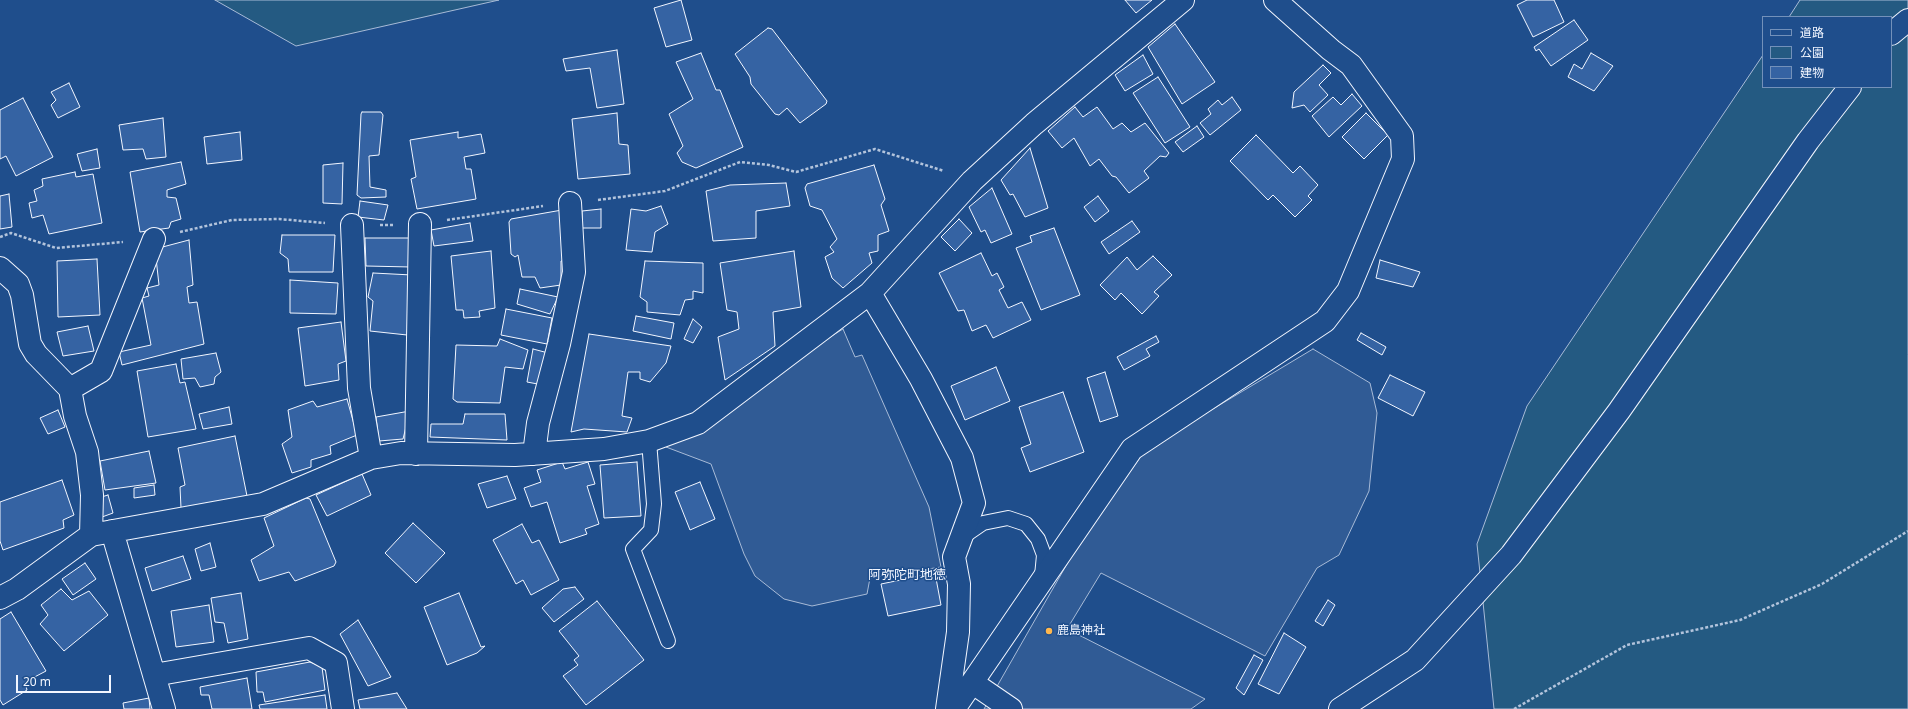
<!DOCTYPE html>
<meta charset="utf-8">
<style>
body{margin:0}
#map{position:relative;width:1908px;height:709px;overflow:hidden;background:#1f4e8c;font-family:"Noto Sans","Noto Sans JP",sans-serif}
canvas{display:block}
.legend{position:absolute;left:1762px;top:16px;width:130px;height:72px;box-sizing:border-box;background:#1f4e8c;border:1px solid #7391ba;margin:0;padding:5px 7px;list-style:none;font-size:12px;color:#f2f6ff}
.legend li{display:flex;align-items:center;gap:8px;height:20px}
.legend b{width:20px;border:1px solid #7391ba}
.scale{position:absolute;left:16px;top:675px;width:95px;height:18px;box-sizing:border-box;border:2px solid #f2f6ff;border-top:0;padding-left:5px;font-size:12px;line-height:14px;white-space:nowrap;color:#f2f6ff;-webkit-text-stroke:3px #1f4e8c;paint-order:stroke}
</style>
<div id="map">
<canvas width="1908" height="709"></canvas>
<ul class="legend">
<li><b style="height:5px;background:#1f4e8c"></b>道路</li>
<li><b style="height:11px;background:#245a82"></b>公園</li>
<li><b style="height:11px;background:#3563a3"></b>建物</li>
</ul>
<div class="scale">20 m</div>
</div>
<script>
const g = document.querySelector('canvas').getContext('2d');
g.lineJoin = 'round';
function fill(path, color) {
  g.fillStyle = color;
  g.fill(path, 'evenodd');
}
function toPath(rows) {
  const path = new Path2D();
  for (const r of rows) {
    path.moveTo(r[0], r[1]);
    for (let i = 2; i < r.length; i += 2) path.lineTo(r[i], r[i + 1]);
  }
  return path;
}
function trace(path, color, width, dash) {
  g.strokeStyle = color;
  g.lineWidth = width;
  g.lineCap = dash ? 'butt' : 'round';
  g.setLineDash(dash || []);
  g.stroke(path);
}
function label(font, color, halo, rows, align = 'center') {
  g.font = font + ' "Noto Sans","Noto Sans JP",sans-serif';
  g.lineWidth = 3;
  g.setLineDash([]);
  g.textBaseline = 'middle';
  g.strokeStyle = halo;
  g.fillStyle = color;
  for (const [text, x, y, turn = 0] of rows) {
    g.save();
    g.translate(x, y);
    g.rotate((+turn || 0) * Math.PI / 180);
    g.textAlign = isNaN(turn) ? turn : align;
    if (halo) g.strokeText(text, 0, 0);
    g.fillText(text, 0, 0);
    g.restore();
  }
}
const green = toPath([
 [215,0,499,0,296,46,215,0],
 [1800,0,1908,0,1908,709,1494,709,1477,544,1527,406,1763,55,1763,87,1891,87,1891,17,1789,17,1800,0]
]);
fill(green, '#245a82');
trace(green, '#a8bbd7', 1);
const parking = toPath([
 [843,329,855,357,862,355,929,507,941,567,870,578,867,594,812,606,784,599,755,576,744,554,711,464,666,447,691,432,778,369,843,329],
 [1313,349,1370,383,1377,413,1369,491,1339,555,1317,568,1265,656,1101,573,1067,629,1205,699,1191,709,984,709,1075,550,1146,449,1313,349]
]);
fill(parking, '#305b95');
trace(parking, '#a8bbd7', 1);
const building = toPath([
 [681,0,692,40,666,47,654,8,681,0],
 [1125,0,1152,0,1136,13,1125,0],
 [1527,0,1554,0,1564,22,1533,37,1517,5,1527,0],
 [1574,20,1588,40,1551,66,1539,49,1536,51,1534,47,1574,20],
 [1175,24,1215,82,1182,104,1148,47,1175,24],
 [768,28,772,29,827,101,826,104,800,123,787,108,779,115,775,114,751,84,750,77,735,54,768,28],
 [617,50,624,104,597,108,590,68,566,71,563,59,617,50],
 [701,53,716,90,720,90,743,147,696,168,682,162,677,153,683,146,669,114,693,99,676,62,701,53],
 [1591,53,1613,66,1594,91,1568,77,1574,64,1582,69,1591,53],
 [1143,55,1153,74,1125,91,1115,75,1143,55],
 [1323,65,1331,73,1319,85,1328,95,1310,112,1304,105,1292,108,1294,92,1323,65],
 [1158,77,1190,127,1165,143,1133,93,1158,77],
 [69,83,80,107,58,118,51,105,56,100,51,92,69,83],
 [1352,94,1362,106,1329,137,1312,116,1333,97,1341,105,1352,94],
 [1232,97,1241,110,1210,135,1200,123,1211,114,1208,109,1218,100,1222,105,1232,97],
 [23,98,53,157,16,176,6,156,0,159,0,110,23,98],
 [1075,107,1083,117,1097,107,1113,129,1122,123,1131,132,1145,123,1169,153,1166,157,1160,156,1144,171,1149,178,1129,193,1116,177,1112,176,1099,159,1090,166,1074,138,1062,148,1048,131,1075,107],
 [362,112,381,112,383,115,379,155,369,156,370,187,386,190,386,197,361,198,357,195,361,114,362,112],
 [617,113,619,144,628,145,630,174,578,179,572,119,617,113],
 [1366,113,1388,135,1364,159,1342,137,1366,113],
 [163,118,166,157,146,159,143,149,123,150,119,125,163,118],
 [1197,126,1204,137,1183,152,1175,142,1197,126],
 [240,132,242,160,207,164,204,137,240,132],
 [458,132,458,138,481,134,485,153,464,157,466,169,471,169,476,199,417,209,411,179,416,177,410,140,458,132],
 [1256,135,1293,173,1300,166,1318,185,1308,196,1312,200,1295,217,1273,195,1268,200,1230,161,1256,135],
 [1030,148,1048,208,1025,217,1013,194,1010,195,1001,180,1030,148],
 [97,149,100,168,82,171,77,154,97,149],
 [181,162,186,184,167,190,167,197,176,198,181,219,171,222,169,228,140,232,130,172,181,162],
 [343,163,342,204,323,203,323,165,343,163],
 [874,165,885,199,881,205,889,231,878,235,878,251,869,253,872,263,843,288,832,278,825,257,834,252,830,247,837,239,822,210,810,206,805,188,807,184,874,165],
 [75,172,76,177,93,174,102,223,49,234,43,215,32,218,29,203,37,201,34,190,43,186,42,179,75,172],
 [786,183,790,206,756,211,756,238,713,241,706,191,730,185,786,183],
 [992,188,1012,234,991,243,985,230,981,232,969,207,992,188],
 [9,194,12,227,0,229,0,196,9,194],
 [1098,196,1109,211,1095,222,1084,207,1098,196],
 [360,201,388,205,384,220,358,217,360,201],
 [661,206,668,224,655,232,652,252,626,250,631,209,646,211,661,206],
 [601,209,601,228,582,228,582,211,601,209],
 [562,210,567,260,561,261,561,285,540,288,535,277,522,277,518,255,515,257,511,254,509,222,511,219,562,210],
 [959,219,972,233,955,251,941,237,959,219],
 [1132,221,1140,232,1109,254,1101,242,1132,221],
 [470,223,473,241,434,246,431,230,470,223],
 [1054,228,1080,295,1041,310,1016,248,1032,242,1030,236,1054,228],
 [282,235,335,235,333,272,289,272,288,259,280,253,282,235],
 [365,238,412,238,411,267,366,266,365,238],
 [189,240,193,285,187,287,189,303,197,302,204,344,122,365,119,352,151,345,142,298,149,296,147,288,159,285,155,249,189,240],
 [491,251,495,308,479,311,480,317,464,318,463,310,456,310,451,256,491,251],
 [794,251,801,307,773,312,775,346,725,380,718,337,739,329,737,312,727,310,720,263,794,251],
 [981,253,992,276,997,273,1004,287,999,290,1008,308,1022,302,1031,320,993,338,986,325,972,331,964,310,958,311,939,273,981,253],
 [1153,256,1172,275,1154,292,1159,296,1142,314,1121,293,1115,300,1100,285,1127,257,1137,270,1153,256],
 [97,259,100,315,58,317,57,261,97,259],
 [1380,260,1420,272,1413,287,1376,278,1380,260],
 [645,261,703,263,703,293,693,291,693,299,685,300,680,315,647,312,647,302,640,297,645,261],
 [373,273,412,275,407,335,370,331,373,301,368,297,373,273],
 [290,280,338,283,336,314,290,313,290,280],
 [520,289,558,297,550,314,517,304,520,289],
 [506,309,552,318,547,344,501,335,506,309],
 [636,316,674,323,671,339,633,331,636,316],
 [693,319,702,327,693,343,684,339,693,319],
 [341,322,346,361,338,364,339,380,305,386,298,328,341,322],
 [88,326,94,351,63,356,57,332,88,326],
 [1361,333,1386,347,1382,355,1357,340,1361,333],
 [589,334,671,346,666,363,650,382,640,379,640,372,628,372,622,416,632,418,627,432,584,429,571,432,589,334],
 [1156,336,1159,342,1146,349,1150,356,1124,370,1117,357,1156,336],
 [500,339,528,350,523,369,505,367,500,403,457,402,453,399,456,345,497,346,500,339],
 [533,349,552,354,543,385,527,382,533,349],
 [216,353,221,372,215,377,214,384,200,387,195,378,183,379,181,359,216,353],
 [176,364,180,383,185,382,196,429,148,437,137,371,176,364],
 [996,367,1010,401,965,420,951,386,996,367],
 [1105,372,1118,416,1100,422,1087,378,1105,372],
 [1390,375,1425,392,1413,416,1378,398,1390,375],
 [1063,392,1084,452,1030,472,1021,448,1031,444,1019,407,1063,392],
 [347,399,357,435,330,446,331,454,311,460,311,467,292,473,282,444,292,437,288,410,313,401,317,407,347,399],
 [229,407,232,424,203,429,199,414,229,407],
 [58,410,65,427,48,434,40,418,58,410],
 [410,411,403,439,379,441,376,417,410,411],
 [465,414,505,414,507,440,430,437,431,424,463,424,465,414],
 [235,436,247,496,245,498,181,508,180,487,185,485,178,448,235,436],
 [149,451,156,483,105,490,100,461,149,451],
 [562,462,565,469,588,462,595,484,587,486,599,524,585,529,587,534,560,543,547,502,531,507,524,488,541,482,537,470,562,462],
 [637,462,641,516,604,518,600,465,637,462],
 [362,474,371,495,327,516,316,495,362,474],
 [507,476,516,499,487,508,478,484,507,476],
 [62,480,74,515,63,520,64,528,3,550,0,541,0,502,62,480],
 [700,482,715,519,690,530,675,492,700,482],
 [154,485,155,495,134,498,134,488,154,485],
 [108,495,113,513,102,517,98,498,108,495],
 [306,498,310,499,336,562,334,566,295,581,289,572,259,581,251,560,274,546,264,518,306,498],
 [413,523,445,553,416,583,385,553,413,523],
 [522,524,532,543,539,540,559,580,531,595,523,580,516,584,493,540,522,524],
 [210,543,216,567,201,571,195,549,210,543],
 [183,556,191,579,152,591,145,568,183,556],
 [85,563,96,579,73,595,62,579,85,563],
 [935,573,941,605,888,616,881,584,935,573],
 [575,587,584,599,554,622,542,608,563,589,575,587],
 [61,589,72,600,89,591,108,615,64,651,40,624,48,615,41,605,61,589],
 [241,593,248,639,228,643,224,623,215,622,211,598,241,593],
 [459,593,481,647,485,646,477,653,447,665,424,607,459,593],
 [1328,600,1335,605,1323,626,1315,621,1328,600],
 [597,601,644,660,586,705,563,676,578,665,574,660,579,656,559,631,597,601],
 [209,605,214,642,176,647,171,611,209,605],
 [11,612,46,671,25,682,27,690,3,705,0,700,0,619,11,612],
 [358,620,391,677,368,686,340,634,358,620],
 [1284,633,1306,647,1279,694,1258,684,1284,633],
 [1254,655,1263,660,1244,695,1236,688,1254,655],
 [310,662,322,667,325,690,265,702,263,692,257,692,256,672,310,662],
 [247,678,252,709,212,709,209,695,201,695,200,687,247,678],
 [397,693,407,709,360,709,358,700,397,693],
 [325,695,327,709,260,709,259,705,325,695],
 [149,698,150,709,124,709,123,703,149,698]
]);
fill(building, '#3563a3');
trace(building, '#f2f6ff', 1);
const lane = toPath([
 [649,441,654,504,651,530,633,549,668,641],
 [964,539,967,534,983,523,1008,518,1026,524,1038,539,1044,555,1042,576]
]);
const street = toPath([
 [1891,34,1908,20],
 [352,225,359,388,371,458],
 [0,268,18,284,22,295,30,344,36,354,70,389,75,416,87,452,92,495,91,535],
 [870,293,921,379,962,458,974,503,954,557,959,584,958,632,947,709],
 [70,389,101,371,154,239],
 [416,454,420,224],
 [534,454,538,423,559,344,574,272,570,203],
 [112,531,164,709],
 [0,598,17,589,91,535,263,504,371,458,401,453,515,455,604,449,649,441,698,423,870,293,972,181,1034,124,1183,0],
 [154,675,309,648,336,663,343,709],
 [973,683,1011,709],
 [954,709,1132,449,1325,321,1348,291,1403,159,1402,136,1351,65,1331,50,1275,0],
 [1340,709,1415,660,1511,555,1619,411,1808,141,1850,87]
]);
trace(lane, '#f2f6ff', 16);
trace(street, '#f2f6ff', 24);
trace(toPath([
 [598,200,665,191,740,162,769,165,796,172,875,149,944,171],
 [447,220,543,206],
 [380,225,393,225],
 [180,232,232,220,279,219,325,223],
 [0,237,11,233,56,248,123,242],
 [1514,709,1627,645,1740,620,1822,584,1908,531]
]), '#b3c4dc', 2.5, [3, 2]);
trace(lane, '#1f4e8c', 14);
trace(street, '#1f4e8c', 22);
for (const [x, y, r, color] of [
 [1049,631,4,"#ffb74d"]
]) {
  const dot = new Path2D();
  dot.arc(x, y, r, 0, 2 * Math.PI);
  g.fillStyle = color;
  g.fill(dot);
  trace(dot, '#1f4e8c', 1.5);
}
label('12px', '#f2f6ff', '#1f4e8c', [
 ["鹿島神社",1057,631]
], 'left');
label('13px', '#f2f6ff', '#1f4e8c', [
 ["阿弥陀町地徳",907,575]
]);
</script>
